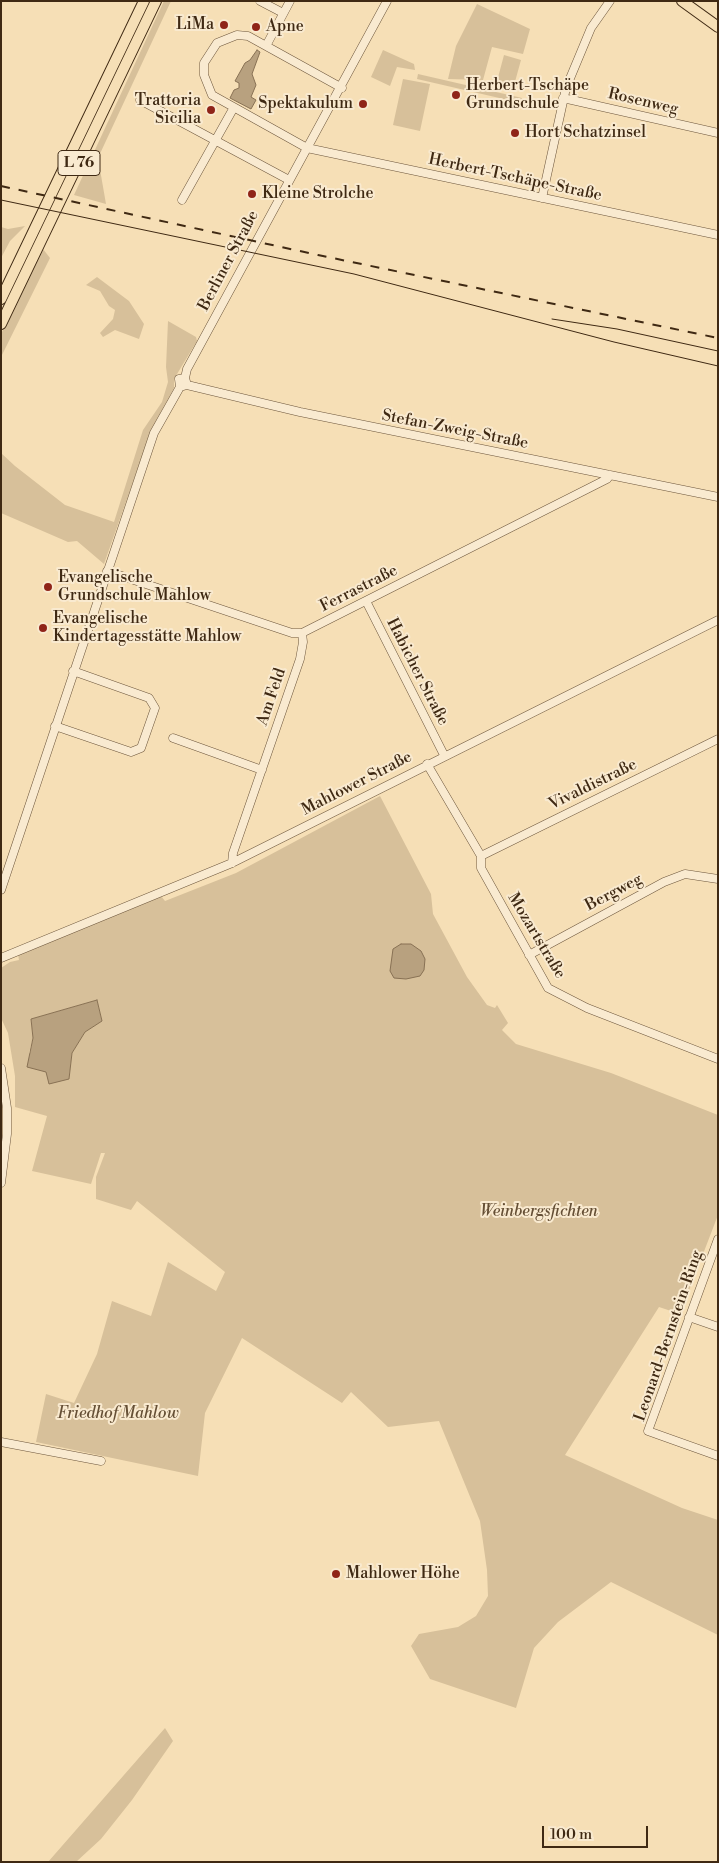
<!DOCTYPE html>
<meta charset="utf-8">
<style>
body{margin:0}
#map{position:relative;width:719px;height:1863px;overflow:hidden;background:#f6dfb6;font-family:"Libre Bodoni",serif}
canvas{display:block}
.frame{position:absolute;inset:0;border:2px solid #3f2913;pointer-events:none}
.scale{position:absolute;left:542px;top:1826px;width:106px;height:22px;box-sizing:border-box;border:2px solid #3f2913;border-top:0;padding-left:6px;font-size:15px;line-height:18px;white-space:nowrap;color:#3f2913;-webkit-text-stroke:4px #f9ead0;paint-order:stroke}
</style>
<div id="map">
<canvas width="719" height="1863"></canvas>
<div class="frame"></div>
<div class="scale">100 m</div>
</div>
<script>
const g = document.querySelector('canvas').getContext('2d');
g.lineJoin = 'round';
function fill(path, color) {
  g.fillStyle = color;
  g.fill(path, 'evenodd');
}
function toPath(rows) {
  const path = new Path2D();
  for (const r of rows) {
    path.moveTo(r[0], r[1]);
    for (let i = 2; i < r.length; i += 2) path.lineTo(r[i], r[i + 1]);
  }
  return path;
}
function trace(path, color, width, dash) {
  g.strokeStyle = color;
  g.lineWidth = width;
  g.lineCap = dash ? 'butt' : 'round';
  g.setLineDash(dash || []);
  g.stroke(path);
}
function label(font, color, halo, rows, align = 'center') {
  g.font = font + ' "Libre Bodoni",serif';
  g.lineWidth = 4;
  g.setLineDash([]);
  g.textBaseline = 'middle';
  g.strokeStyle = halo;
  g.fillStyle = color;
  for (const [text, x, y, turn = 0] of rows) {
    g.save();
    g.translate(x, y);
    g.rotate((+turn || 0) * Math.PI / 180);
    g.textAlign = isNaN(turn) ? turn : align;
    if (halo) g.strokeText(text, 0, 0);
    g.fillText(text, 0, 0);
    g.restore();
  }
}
fill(toPath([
 [164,1,171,1,98,158,106,204,74,195],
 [477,4,530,29,523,54,492,47,483,80,448,79,456,46],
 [383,50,414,64,415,70,397,67,390,86,371,77],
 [504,55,521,60,513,89,496,85],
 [418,74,522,98,521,103,417,79],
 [403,79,430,84,420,131,393,125],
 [25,226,10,241,1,258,1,227,8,229],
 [43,249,50,258,1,357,1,334],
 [97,277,129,301,144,324,139,339,115,330,103,337,100,333,113,319,115,310,109,306,100,291,86,285],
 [168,321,196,337,197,341,174,379,174,388,152,428,104,564,77,541,68,542,1,513,1,453,15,466,65,505,114,522,143,430,162,402,168,382,166,367],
 [380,796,431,894,433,914,467,977,487,1005,495,1008,497,1005,508,1023,502,1030,516,1044,611,1073,718,1115,718,1215,680,1314,659,1307,565,1455,682,1508,718,1520,718,1635,611,1582,558,1622,534,1648,516,1708,430,1679,411,1646,419,1634,458,1627,476,1616,488,1596,487,1570,480,1521,439,1421,388,1427,351,1392,342,1403,242,1338,205,1413,198,1476,36,1442,46,1394,74,1403,97,1354,112,1301,151,1316,168,1262,216,1291,225,1272,137,1201,131,1210,96,1199,96,1177,105,1153,101,1153,91,1184,32,1171,47,1116,15,1107,15,1076,8,1033,1,1018,1,968,10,962,19,960,18,954,161,896,165,901,236,873],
 [97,1000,102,1021,85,1032,72,1053,69,1079,29,1053,33,1038,31,1019],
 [165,1728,173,1741,132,1800,101,1839,76,1862,48,1862]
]), '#d7c09a');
const water = toPath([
 [257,50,260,52,252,74,256,85,251,97,256,100,251,109,230,98,234,90,239,88,239,83,235,81,245,63,250,60,257,50],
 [401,944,411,944,421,951,425,959,424,970,420,976,406,979,394,978,390,971,393,949,401,944],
 [97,1000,102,1021,85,1032,72,1053,69,1079,49,1084,46,1072,27,1067,33,1038,31,1019,97,1000]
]);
fill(water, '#b8a17f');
trace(water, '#887154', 1);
const minor = toPath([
 [260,1,283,13],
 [266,46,290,1],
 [342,88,248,36,237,35,217,43,204,63,204,75,212,95,307,148,718,235],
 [563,98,718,133],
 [140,100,289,180],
 [542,198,566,88,591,28,610,1],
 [182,200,233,109],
 [185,378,179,379,180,387,187,385,185,378,187,369,387,1],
 [187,385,300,412,718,497],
 [107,571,292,633,302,633,607,479,610,475],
 [366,601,444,755],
 [55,726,131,752,141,748,155,708,149,698,73,671],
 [173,738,262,770],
 [427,764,481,856,481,868,548,988,587,1008,718,1059],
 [481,856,718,739],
 [232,863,233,853,300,659,303,642,302,633],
 [1,890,154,433,180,387],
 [529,955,664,882,685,874,718,879],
 [1,958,232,863,718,620],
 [1,1068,7,1108,7,1134,1,1183],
 [718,1239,648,1431,718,1456],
 [689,1317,718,1327],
 [1,1442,101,1461]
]);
const major = toPath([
 [682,1,718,27],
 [1,299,144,1],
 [1,324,156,1]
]);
trace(minor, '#6d563c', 9);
trace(major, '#3f2913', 12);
trace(minor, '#f9ead0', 8);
trace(major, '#f6dfb6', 10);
trace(toPath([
 [1,200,354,274,614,342,718,366],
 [552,319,617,329,718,351]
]), '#3f2913', 1);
trace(toPath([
 [1,186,318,255,718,338]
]), '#3f2913', 2, [9, 9]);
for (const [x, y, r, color] of [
 [224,25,5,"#8f2418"],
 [256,27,5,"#8f2418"],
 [456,95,5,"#8f2418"],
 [363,104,5,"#8f2418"],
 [211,110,5,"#8f2418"],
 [515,133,5,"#8f2418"],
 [252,194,5,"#8f2418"],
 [48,587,5,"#8f2418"],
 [43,628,5,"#8f2418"],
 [336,1574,5,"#8f2418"]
]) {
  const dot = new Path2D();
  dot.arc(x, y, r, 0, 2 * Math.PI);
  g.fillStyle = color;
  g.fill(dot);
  trace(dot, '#f9ead0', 2);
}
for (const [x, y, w] of [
 [79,163,42]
]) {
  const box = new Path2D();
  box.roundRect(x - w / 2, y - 12.5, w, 25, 4);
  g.fillStyle = '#f9ead0';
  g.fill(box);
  trace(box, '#3f2913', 1);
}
label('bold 15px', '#3f2913', null, [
 ["L 76",79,163]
]);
label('16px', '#3f2913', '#f9ead0', [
 ["LiMa",214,25,"right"],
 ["Apne",266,27],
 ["Herbert-Tschäpe",466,86],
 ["Grundschule",466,104],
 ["Trattoria",201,101,"right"],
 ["Sicilia",201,119,"right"],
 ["Spektakulum",353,104,"right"],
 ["Hort Schatzinsel",525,133],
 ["Kleine Strolche",262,194],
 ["Evangelische",58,578],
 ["Grundschule Mahlow",58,596],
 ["Evangelische",53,619],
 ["Kindertagesstätte Mahlow",53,637],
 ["Mahlower Höhe",346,1574]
], 'left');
label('16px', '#3f2913', '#f9ead0', [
 ["Rosenweg",643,102,13],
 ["Herbert-Tschäpe-Straße",515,178,12],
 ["Berliner Straße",229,261,-62],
 ["Stefan-Zweig-Straße",455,430,11],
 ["Ferrastraße",359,589,-27],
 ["Habicher Straße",417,672,63],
 ["Am Feld",272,697,-71],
 ["Mahlower Straße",357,784,-27],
 ["Vivaldistraße",593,785,-26],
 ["Bergweg",614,893,-28],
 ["Mozartstraße",536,936,59],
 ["Leonard-Bernstein-Ring",669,1336,-71]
]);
label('italic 16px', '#654f35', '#f9ead0', [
 ["Weinbergsfichten",539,1212],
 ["Friedhof Mahlow",118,1414]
]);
</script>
